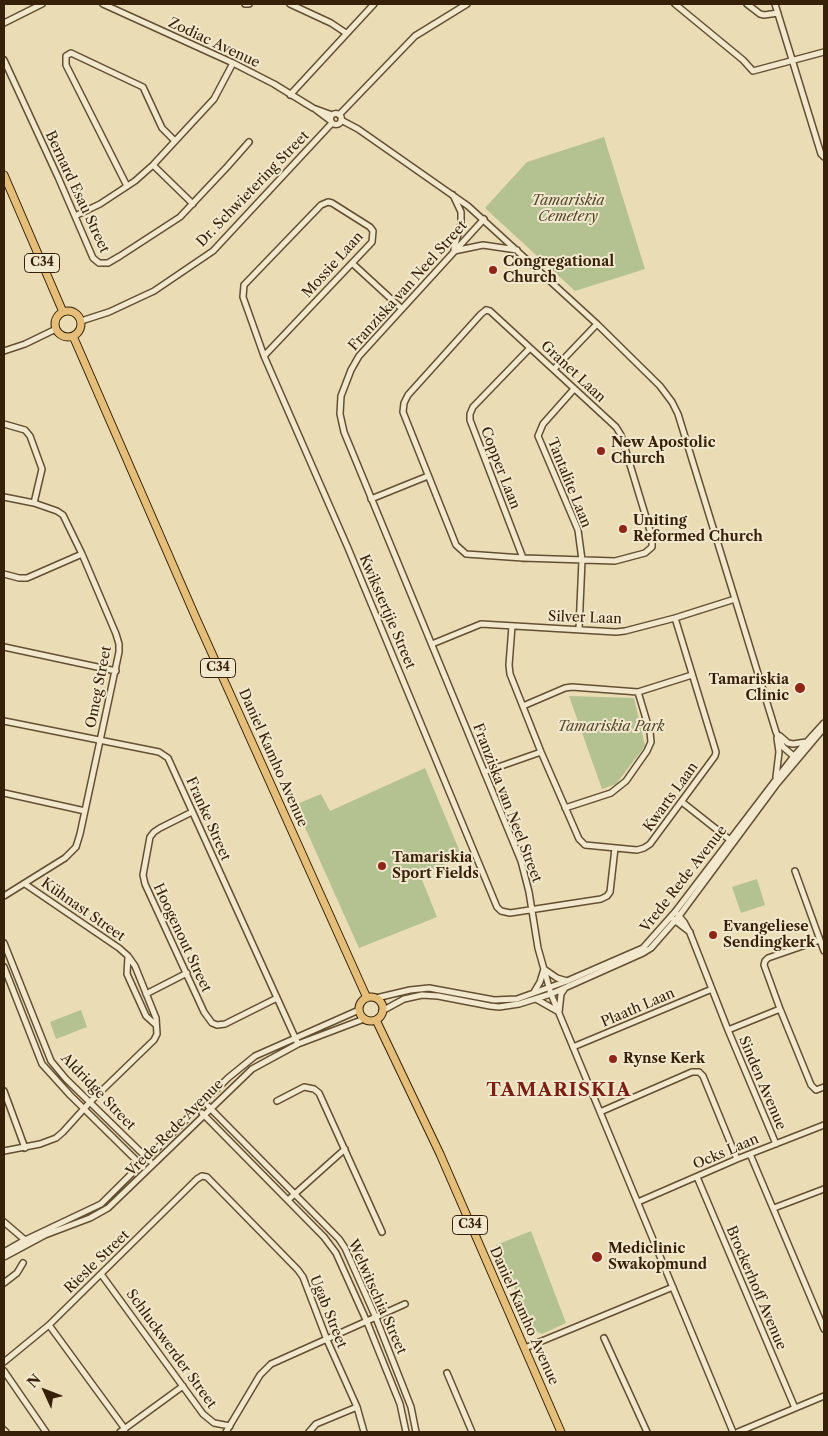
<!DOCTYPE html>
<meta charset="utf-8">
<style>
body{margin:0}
#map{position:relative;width:828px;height:1436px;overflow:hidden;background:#eadcb4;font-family:"Libre Caslon Text",serif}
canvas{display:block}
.frame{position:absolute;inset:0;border:5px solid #362007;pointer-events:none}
.north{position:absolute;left:20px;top:1366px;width:50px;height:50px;-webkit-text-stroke:4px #f1e8ce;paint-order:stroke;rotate:313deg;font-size:14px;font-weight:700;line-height:20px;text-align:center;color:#362007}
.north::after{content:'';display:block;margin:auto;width:18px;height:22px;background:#362007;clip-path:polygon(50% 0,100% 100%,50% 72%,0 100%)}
</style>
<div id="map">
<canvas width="828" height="1436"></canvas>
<div class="frame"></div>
<div class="north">N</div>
</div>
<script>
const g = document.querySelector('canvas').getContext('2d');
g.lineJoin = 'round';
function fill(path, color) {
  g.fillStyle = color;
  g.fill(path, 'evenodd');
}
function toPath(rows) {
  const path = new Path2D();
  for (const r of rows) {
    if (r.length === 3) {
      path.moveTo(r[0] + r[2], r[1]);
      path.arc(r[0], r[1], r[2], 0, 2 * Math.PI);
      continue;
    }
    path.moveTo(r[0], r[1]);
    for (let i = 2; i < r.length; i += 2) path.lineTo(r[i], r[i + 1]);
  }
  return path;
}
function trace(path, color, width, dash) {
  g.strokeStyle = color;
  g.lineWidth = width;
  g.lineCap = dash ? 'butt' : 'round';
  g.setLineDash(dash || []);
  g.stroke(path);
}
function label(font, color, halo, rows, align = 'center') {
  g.font = font + ' "Libre Caslon Text",serif';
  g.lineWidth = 4;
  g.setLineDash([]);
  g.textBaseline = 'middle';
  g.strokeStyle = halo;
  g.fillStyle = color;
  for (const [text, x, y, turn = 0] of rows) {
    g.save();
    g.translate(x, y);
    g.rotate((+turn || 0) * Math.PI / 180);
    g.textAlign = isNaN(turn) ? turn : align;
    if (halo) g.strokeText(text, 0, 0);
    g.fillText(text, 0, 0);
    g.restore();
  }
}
fill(toPath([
 [604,137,645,269,575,291,485,208,527,162],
 [569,696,634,698,645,746,616,784,602,789],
 [425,768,462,857,420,875,437,917,359,948,295,805,321,794,330,811],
 [757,879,765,905,741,913,732,887],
 [81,1010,87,1027,56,1039,50,1022],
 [531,1231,566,1323,542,1334,531,1329,496,1245]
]), '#b4c190');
const minor = toPath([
 [103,4,233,63,274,84,313,108,332,115],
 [245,4,249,4],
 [290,4,331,23,346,33],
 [675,4,743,60,753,71,824,52],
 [747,4,760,14,764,15,778,13],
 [775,4,821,154,824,157],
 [4,23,42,4],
 [4,60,58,177,93,258,99,263,108,263,120,256,180,217,227,167,249,142],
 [290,95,374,4],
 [315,109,331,121],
 [336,119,5.5],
 [339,115,415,36,467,4],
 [341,120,358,129,468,206,597,324,660,386,672,402,678,414,776,732,783,747,797,759],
 [153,165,193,204],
 [127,186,66,65,66,56,71,53,143,87,162,128,175,141],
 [453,195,461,212,461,224,454,248],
 [75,216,100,204,135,181,153,165,214,99,233,63],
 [484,219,359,356,351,370,341,396,340,414,344,432,521,861,529,892,538,948,551,994,733,1432],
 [454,251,483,245,517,250],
 [352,263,402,309],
 [486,310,490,311,616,427,621,435,652,537,652,547,645,553,615,561,523,558,466,554,456,545,403,412,404,403,408,395,481,314,486,310],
 [81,321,109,312,154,291,213,251,332,123],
 [4,351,25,344,56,329],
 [264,356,372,242,373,231,370,227,332,203,328,202,321,205,244,285,243,297,264,356,348,548,497,907,501,911,510,913,601,899,607,896,610,892,615,848],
 [554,369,597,324],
 [574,389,543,424,538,436,578,530,582,560,579,629],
 [4,424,25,430,30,436,42,469,34,503],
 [4,497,34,503,57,511,63,515,82,554,116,634,119,644,119,652,80,834,76,847,65,858,4,896],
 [371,499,428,476],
 [523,558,470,420,470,414,473,407,530,348],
 [4,574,19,578,27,578,82,554],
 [512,626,509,665,510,674,541,752,579,839,585,845,637,850,644,848,650,844,715,756,716,752,675,618],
 [432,644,481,624,616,632,625,631,675,618,735,599],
 [4,647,116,671],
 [523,706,565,688,572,687,638,692,692,675],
 [4,721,159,752,168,758,298,1044],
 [780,736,788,743,793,744,806,742],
 [484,772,541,752],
 [776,777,779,752,777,738],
 [4,793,85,811],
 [682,802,730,840],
 [565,808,611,793,626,781,647,751,651,742,650,732,638,692],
 [192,812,160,828,154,832,150,837,143,875,145,884,204,1012,212,1023,217,1025,225,1024,277,998],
 [795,871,824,951],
 [678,915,684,922,690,933,728,1030,776,1144],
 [673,919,690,932],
 [4,943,51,1061,66,1079,150,1161],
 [128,957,127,974,146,1016,156,1025],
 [4,967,42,1064,70,1095,143,1167],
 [534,992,540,982,544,969,557,978,567,981],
 [146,994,187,973],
 [376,998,410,990,429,988,494,1000,517,999,567,981,643,948,675,912,794,756,824,723],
 [536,999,559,1012,561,994,565,988],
 [780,1009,764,965,765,961,768,958,820,940],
 [382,1011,404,999,422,995,438,996,490,1006,499,1007,519,1004,551,994,643,953,651,948,679,916,776,785,824,728],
 [728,1030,780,1009,811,1085,816,1090,824,1087],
 [573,1047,712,989],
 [4,1091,25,1148],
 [277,1101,304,1087,314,1089,319,1093,382,1232],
 [208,1106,339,1239,345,1248,376,1318,411,1407,416,1432],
 [600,1112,692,1072,699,1072,703,1076,737,1159],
 [202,1113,324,1237,336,1253,367,1322,400,1404,406,1432],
 [4,1151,40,1144,56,1138,63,1132,90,1102,154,1040,157,1034,156,1018,135,966,128,956,119,948,25,884],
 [750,1154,824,1329],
 [697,1177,795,1408],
 [288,1200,345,1149],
 [638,1202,737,1159,824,1125],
 [774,1208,824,1189],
 [4,1222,25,1240],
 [4,1252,25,1240,101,1204,228,1078,255,1056,359,1010],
 [4,1257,45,1235,90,1218,108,1208,252,1069,298,1044,364,1019],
 [101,1274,203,1414,214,1423,230,1426],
 [4,1283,17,1273,23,1263],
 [49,1325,125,1429],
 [604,1338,647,1432],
 [525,1348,673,1287],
 [4,1362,49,1325,197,1179,202,1176,207,1177,298,1270,303,1277,327,1340,357,1407,364,1432],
 [4,1371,46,1432],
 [447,1373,472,1432],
 [4,1430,6,1432],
 [120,1432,183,1386],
 [226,1432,260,1375,271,1364,405,1304],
 [309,1432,316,1424,357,1407],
 [738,1432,824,1396]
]);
const major = toPath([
 [4,175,63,312],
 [68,324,13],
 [73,336,196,618,367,998],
 [371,1009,12],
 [376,1020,440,1154,561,1432]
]);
trace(minor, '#634f32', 8);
trace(major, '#362007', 9);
trace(minor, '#f1e8ce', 5);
trace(major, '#e5be7a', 7);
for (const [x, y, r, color] of [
 [493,270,5,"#8f2418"],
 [601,451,5,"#8f2418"],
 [623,529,5,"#8f2418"],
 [800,688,6,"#8f2418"],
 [382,866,5,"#8f2418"],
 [713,935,5,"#8f2418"],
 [613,1059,5,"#8f2418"],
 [597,1257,6,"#8f2418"]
]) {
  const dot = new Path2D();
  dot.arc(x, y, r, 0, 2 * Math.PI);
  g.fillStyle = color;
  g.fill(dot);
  trace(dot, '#f1e8ce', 2);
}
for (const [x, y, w] of [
 [42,263,35],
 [218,668,35],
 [470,1225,35]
]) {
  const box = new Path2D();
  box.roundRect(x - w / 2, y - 9.5, w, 19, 4);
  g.fillStyle = '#f1e8ce';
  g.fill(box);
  trace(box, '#362007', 1);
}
label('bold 12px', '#362007', null, [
 ["C34",42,263],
 ["C34",218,668],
 ["C34",470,1225]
]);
label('14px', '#362007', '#f1e8ce', [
 ["Zodiac Avenue",214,43,25],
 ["Dr. Schwietering Street",253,189,-46],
 ["Bernard Esau Street",77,192,65],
 ["Mossie Laan",333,265,-48],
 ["Franziska van Neel Street",408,286,-48],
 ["Granet Laan",573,372,43],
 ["Copper Laan",500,468,69],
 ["Tantalite Laan",569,483,68],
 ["Kwikstertjie Street",387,612,67],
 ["Silver Laan",585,618,2],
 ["Omeg Street",99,687,-79],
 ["Daniel Kamho Avenue",273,758,66],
 ["Kwarts Laan",671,797,-54],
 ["Franziska van Neel Street",507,803,69],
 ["Franke Street",208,819,66],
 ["Vrede Rede Avenue",684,879,-52],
 ["Kühnast Street",83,910,35],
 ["Hoogenout Street",182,938,65],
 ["Plaath Laan",638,1008,-23],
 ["Sinden Avenue",762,1083,67],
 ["Aldridge Street",98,1092,46],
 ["Vrede Rede Avenue",175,1128,-45],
 ["Ocks Laan",726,1152,-23],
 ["Riesle Street",97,1262,-44],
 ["Brockerhoff Avenue",756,1288,67],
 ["Welwitschia Street",377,1297,66],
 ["Ugab Street",328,1312,68],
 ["Daniel Kamho Avenue",524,1316,66],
 ["Schluckwerder Street",171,1349,54]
]);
label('italic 14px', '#564829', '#f1e8ce', [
 ["Tamariskia",568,201],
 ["Cemetery",568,217],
 ["Tamariskia Park",611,727]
]);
label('bold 14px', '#362007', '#f1e8ce', [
 ["Congregational",503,262],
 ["Church",503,278],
 ["New Apostolic",611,443],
 ["Church",611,459],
 ["Uniting",633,521],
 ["Reformed Church",633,537],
 ["Tamariskia",789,680,"right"],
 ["Clinic",789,696,"right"],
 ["Tamariskia",392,858],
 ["Sport Fields",392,874],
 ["Evangeliese",723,927],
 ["Sendingkerk",723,943],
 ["Rynse Kerk",623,1059],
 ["Mediclinic",608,1249],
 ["Swakopmund",608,1265]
], 'left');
g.letterSpacing = '1px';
label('bold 19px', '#7a1f14', '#f1e8ce', [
 ["TAMARISKIA",559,1091]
]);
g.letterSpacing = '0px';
</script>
